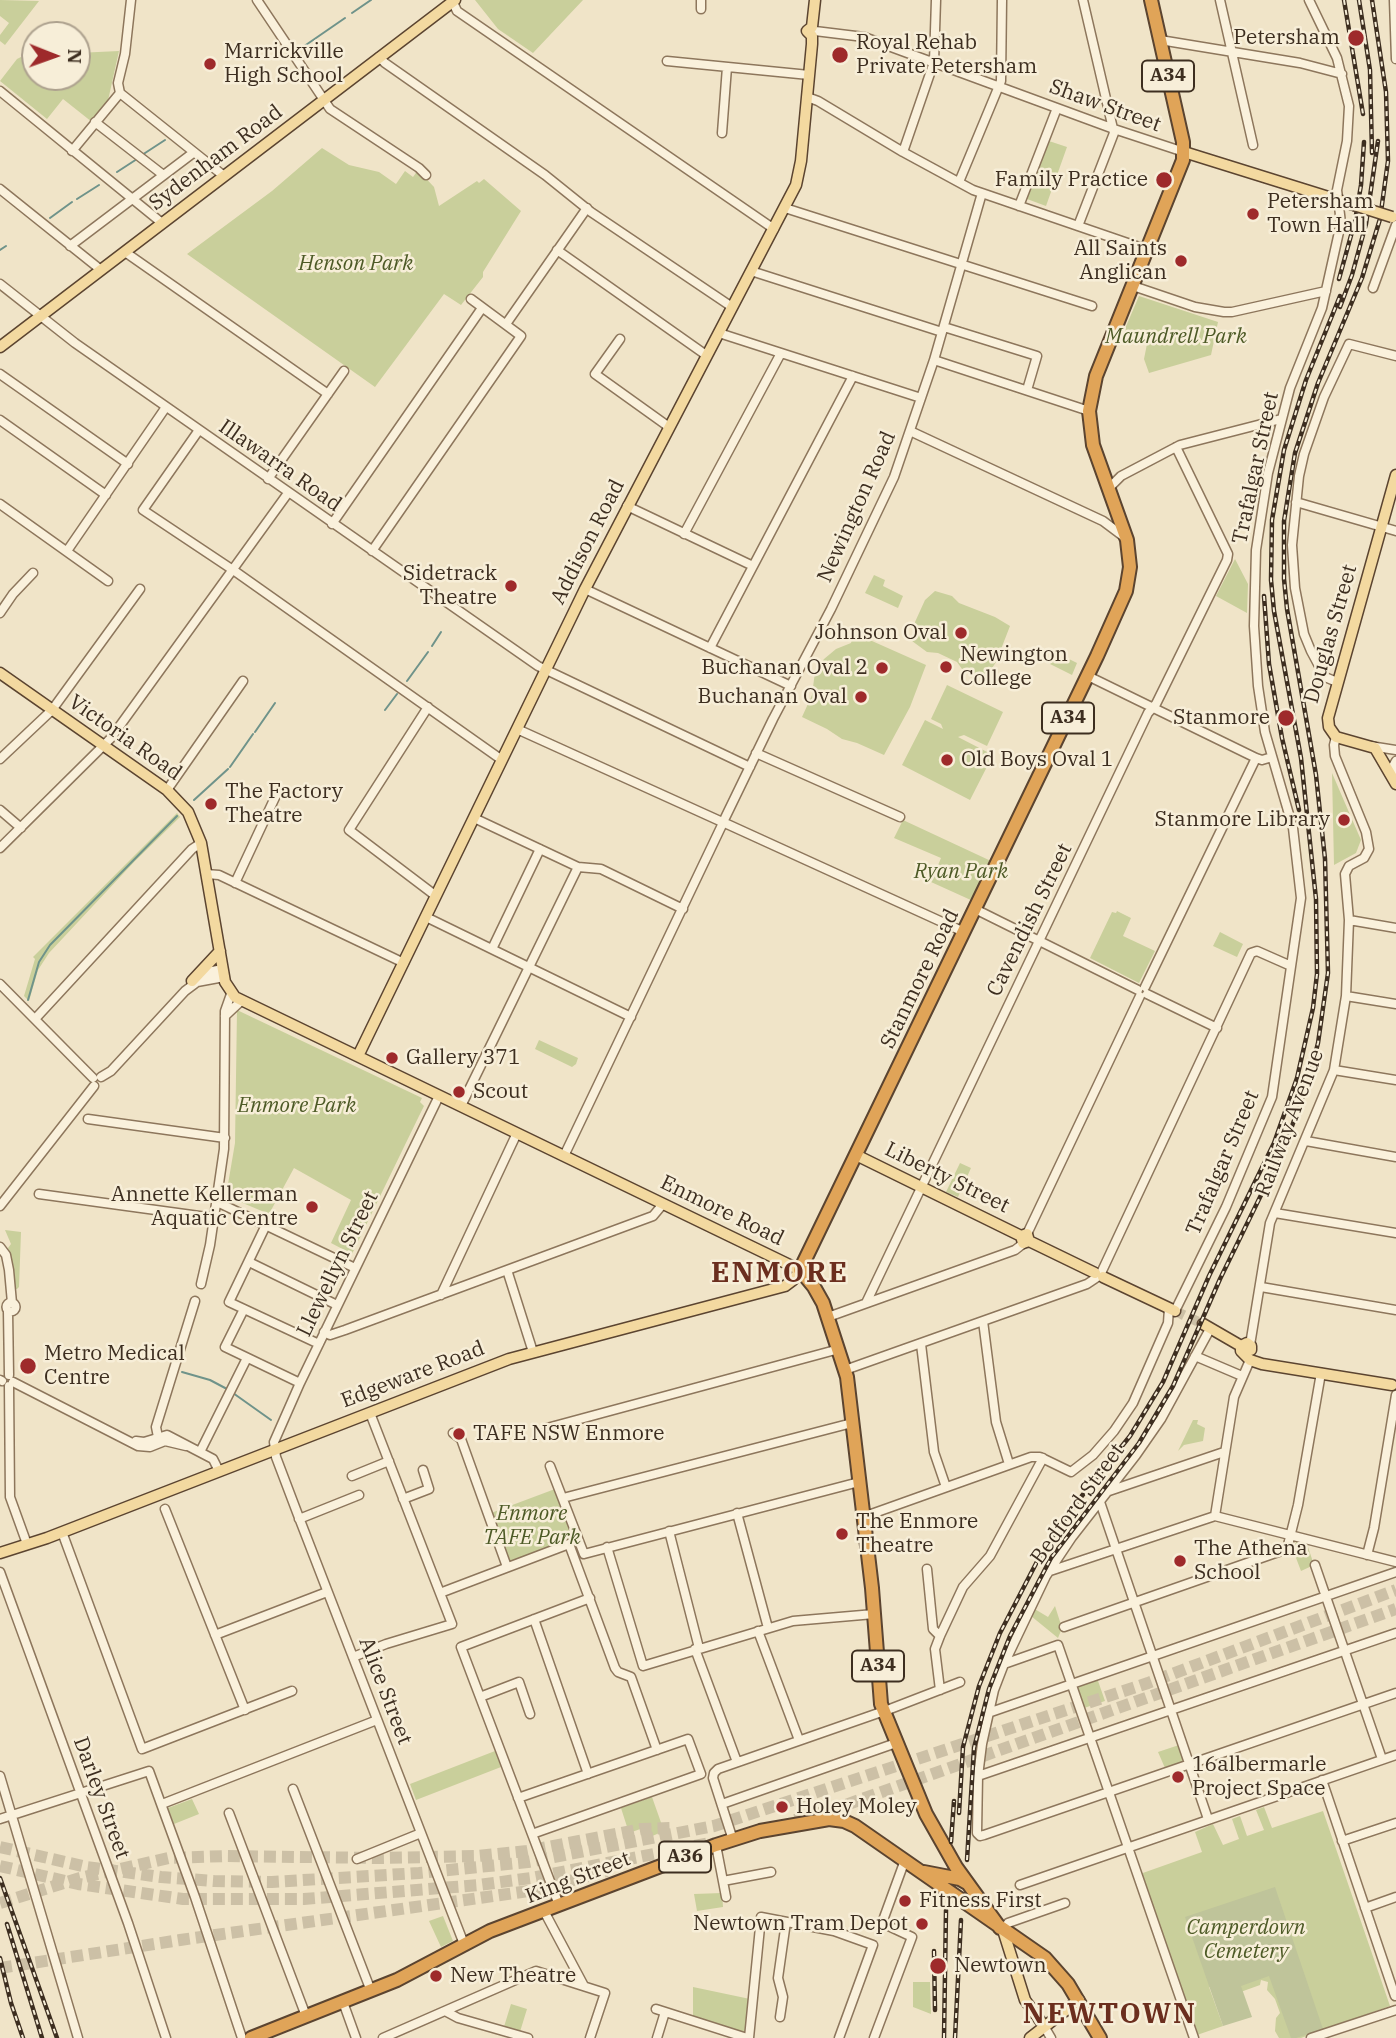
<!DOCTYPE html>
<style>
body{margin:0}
#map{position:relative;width:1396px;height:2038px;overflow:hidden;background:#f0e4c8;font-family:"IBM Plex Serif",serif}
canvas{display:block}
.north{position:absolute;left:21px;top:21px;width:70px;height:70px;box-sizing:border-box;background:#f7eed8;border:2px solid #ada18e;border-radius:50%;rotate:91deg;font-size:19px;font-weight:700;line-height:28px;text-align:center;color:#3d2e20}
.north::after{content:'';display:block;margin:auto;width:24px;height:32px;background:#9e2a2b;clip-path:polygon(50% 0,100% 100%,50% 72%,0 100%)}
</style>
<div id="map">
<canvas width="1396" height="2038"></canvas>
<div class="north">N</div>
</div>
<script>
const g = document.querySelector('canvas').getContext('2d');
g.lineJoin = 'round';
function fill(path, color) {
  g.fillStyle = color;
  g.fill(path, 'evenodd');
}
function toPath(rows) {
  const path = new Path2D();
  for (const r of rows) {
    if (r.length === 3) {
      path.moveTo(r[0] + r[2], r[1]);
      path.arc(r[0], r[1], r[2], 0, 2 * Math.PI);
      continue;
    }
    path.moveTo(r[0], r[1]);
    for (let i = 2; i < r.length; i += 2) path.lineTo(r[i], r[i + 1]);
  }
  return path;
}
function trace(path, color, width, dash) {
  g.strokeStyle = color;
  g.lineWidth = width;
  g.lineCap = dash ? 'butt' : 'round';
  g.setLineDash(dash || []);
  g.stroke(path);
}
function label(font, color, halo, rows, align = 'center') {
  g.font = font + ' "IBM Plex Serif",serif';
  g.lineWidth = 5;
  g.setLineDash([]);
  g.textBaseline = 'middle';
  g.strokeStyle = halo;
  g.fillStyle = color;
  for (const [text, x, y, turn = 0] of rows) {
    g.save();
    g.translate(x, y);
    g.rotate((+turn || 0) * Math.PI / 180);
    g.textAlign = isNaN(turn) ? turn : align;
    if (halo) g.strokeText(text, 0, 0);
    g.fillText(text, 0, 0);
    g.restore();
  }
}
fill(toPath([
 [0,0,39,1,5,45,0,41,0,35,9,23,0,16],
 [475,0,583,0,533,53,498,29],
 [33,47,35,49,35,77,77,77,77,53,119,51,107,105,92,122,63,99,47,119,0,81,17,59,25,55],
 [1049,141,1067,147,1046,206,1027,199],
 [322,148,349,165,379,172,396,184,405,171,413,177,418,170,434,187,439,206,477,181,479,183,484,179,521,211,483,272,483,277,461,305,444,294,375,387,187,254,272,191],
 [1139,296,1218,322,1211,355,1149,373,1144,359,1148,339,1124,331],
 [1235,559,1248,584,1247,613,1216,596],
 [874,575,885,580,883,586,903,596,898,608,865,593],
 [935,591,952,596,959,603,995,617,1010,626,996,662,987,676,970,674,962,669,957,662,938,653,927,652,912,641,915,622,925,600],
 [854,633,926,665,910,707,884,755,857,743,842,739,827,729,802,717,812,695,815,672,824,659,836,649,851,643],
 [1055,652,1077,663,1072,675,1050,664],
 [947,685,1003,712,987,746,964,735,958,737,993,755,970,800,902,765,925,720,943,729,941,724,931,719],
 [1332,773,1361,840,1356,853,1334,865],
 [177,813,180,817,135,861,49,953,38,970,29,1001,24,996,35,959,33,957],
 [903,820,991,861,973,901,931,882,941,858,894,838],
 [1117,911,1131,918,1123,936,1155,951,1139,983,1090,958,1112,912,1116,913],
 [1220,932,1243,944,1237,957,1213,946],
 [237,1010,422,1098,420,1102,424,1106,419,1116,352,1254,331,1243,351,1200,294,1168,269,1214,226,1196,235,1143],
 [539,1040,578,1058,576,1064,572,1067,535,1049],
 [960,1163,971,1168,958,1197,946,1192],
 [5,1230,21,1232,19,1287,17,1289,15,1289,14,1270,8,1248,11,1244],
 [1193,1420,1198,1420,1197,1424,1205,1428,1203,1441,1184,1445,1178,1451],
 [555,1489,573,1538,510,1562,491,1513],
 [1296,1542,1307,1544,1314,1565,1301,1571,1293,1550],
 [1055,1606,1062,1628,1058,1638,1031,1616,1033,1608,1048,1617],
 [1097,1678,1105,1701,1084,1708,1076,1685],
 [1179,1745,1184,1762,1165,1768,1158,1752],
 [495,1751,501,1767,416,1800,410,1784],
 [652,1797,664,1831,650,1837,646,1827,629,1833,621,1808],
 [192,1799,199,1814,174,1824,168,1808],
 [1264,1807,1272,1828,1323,1811,1390,2006,1301,2038,1279,2038,1275,2031,1276,2018,1280,2013,1275,1999,1267,1990,1268,1982,1261,1980,1260,1985,1235,1994,1209,1987,1223,2026,1197,2035,1140,1874,1202,1852,1195,1832,1213,1824,1223,1845,1239,1839,1232,1819,1240,1816,1247,1836,1264,1830,1256,1810],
 [722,1893,723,1907,697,1911,694,1894],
 [443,1916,453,1941,441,1947,429,1921],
 [913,1982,930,1982,931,2014,913,2007],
 [693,1987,750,1999,747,2035,693,2020],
 [511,2004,527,2009,519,2035,503,2030]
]), '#c9cf9b');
fill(toPath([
 [1275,1887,1323,2029,1296,2038,1291,2038,1269,1976,1241,1986,1252,2017,1223,2026,1185,1917]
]), '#bfc49a');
trace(toPath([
 [352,13,371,0],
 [300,49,345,18],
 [142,155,165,140],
 [117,172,137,159],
 [77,199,99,185],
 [50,218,72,202],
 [0,250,6,246],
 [432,646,441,632],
 [407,681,428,652],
 [385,710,397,694],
 [255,732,275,703],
 [230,767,253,734],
 [194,800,228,769],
 [28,1000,39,962,50,945,177,816],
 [182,1372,210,1380,227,1389],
 [233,1393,271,1420]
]), '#6f938a', 2);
trace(toPath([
 [1175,1311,1203,1324]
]), '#ccc0a6', 10, [10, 5]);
trace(toPath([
 [795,1820,837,1808,1396,1609],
 [0,1847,87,1867,161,1877,214,1881,272,1882,419,1873,528,1862,714,1826,1148,1683,1396,1590],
 [0,1866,78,1884,183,1899,304,1899,479,1885,531,1878,710,1843],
 [0,1903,80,1878,169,1858,227,1856,378,1858,478,1856,527,1851,642,1829,672,1828],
 [0,1968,180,1940,536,1890,607,1871]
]), '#ccc0a6', 12, [12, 6]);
const minor = toPath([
 [257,0,330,109,419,168,426,175],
 [452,0,457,11,774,229],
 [1220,0,1253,145],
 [1394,0,1396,59],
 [701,9,701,0],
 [815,31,864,37,1114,129,1184,152],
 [1160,40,1300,63,1342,74],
 [379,57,385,63,545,175,591,212,732,307],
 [667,61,809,75],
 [0,91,162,223],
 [120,93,224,176],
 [807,97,818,101,903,152,973,190,1148,250],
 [95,122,162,174],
 [722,133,727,67],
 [72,151,120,93,118,83,125,54,131,0],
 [903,152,934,62,936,0],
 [959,182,1001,81,1002,0],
 [0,189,101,270],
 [1019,206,1057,108],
 [785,208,1092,306],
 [1078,226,1114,133,1083,0],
 [70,246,193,153],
 [557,250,706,355],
 [125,252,328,394],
 [751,271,942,332],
 [0,284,75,343,538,666,750,767],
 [1133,286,1195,307,1224,312,1232,312,1326,291],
 [1373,288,1396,225],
 [506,324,587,208],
 [944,327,1037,356,1027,390],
 [719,333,921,398],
 [620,339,595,374,669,427],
 [934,360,1089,411],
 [0,374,128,464],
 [0,420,106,495],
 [199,430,143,510,236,572,502,760],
 [910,431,1103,521,1123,536],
 [268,479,344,371],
 [1109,488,1121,476,1180,445,1281,419],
 [1296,502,1396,531],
 [0,504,108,581],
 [627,506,753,566],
 [332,524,482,308],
 [684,534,781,353],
 [67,551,166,407],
 [372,551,521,336,471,299],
 [585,589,791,686],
 [0,613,13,594,33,573],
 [710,648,853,376],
 [1088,676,1256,758,1262,760,1272,757],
 [1337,682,1325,677,1311,651,1304,634,1295,588,1292,545,1299,476,1304,454,1324,397,1349,344,1396,356],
 [428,707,349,830,436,896],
 [517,729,720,821],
 [1370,746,1396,750],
 [756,753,900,817],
 [0,759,52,710,140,589],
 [1392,777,1392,768,1396,761],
 [167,790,243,681],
 [0,810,21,828],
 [474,818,578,867,601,869,683,909],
 [725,818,773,719,831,609,894,477,934,360,982,193],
 [727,824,964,932],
 [0,848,111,738,288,493],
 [206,874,219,875,404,963],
 [235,883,278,791],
 [975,909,1138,990],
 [426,917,631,1017],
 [1349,920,1396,928],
 [492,949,540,849],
 [199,976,207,972,223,969],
 [0,984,93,1078],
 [1145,987,1256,758],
 [1147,994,1217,1028],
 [1346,996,1396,1004],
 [225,1016,241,1001],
 [35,1019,192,849,201,843],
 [1334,1070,1396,1080],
 [101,1077,111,1071,185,991,197,982,224,977],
 [439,1096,300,1383,274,1442,276,1457,298,1515,464,1944],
 [461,1106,578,867],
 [88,1119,225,1138],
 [1306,1141,1396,1157],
 [564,1156,722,825],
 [39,1194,214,1218],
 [217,1202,355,1268],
 [0,1206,94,1086],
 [1275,1213,1396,1233],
 [266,1225,229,1302,319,1344],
 [1027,1234,1140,996],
 [0,1247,6,1255,9,1270,12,1303],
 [249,1262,337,1305],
 [507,1270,533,1352],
 [1102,1271,1251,953,1257,951,1291,966],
 [201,1284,210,1245,224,1149,225,1011,231,994],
 [1261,1287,1396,1310],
 [441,1295,517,1133],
 [11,1307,4.5],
 [866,1303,1148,713,1156,704,1227,560,1228,554,1176,447],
 [244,1309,225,1347,300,1383],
 [8,1311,9,1375],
 [1175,1311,1226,1207,1272,1097,1301,898,1293,828,1265,732,1258,686,1254,626,1256,550,1268,473,1290,388,1322,308,1341,223,1337,190,1347,141,1349,106,1337,58,1309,0],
 [828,1317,1015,1250,1024,1243],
 [983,1321,996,1422,1009,1464],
 [1210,1329,1161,1419,1136,1455,1072,1537,1046,1576,1004,1664,994,1690,982,1744,978,1776,977,1833,980,1836,984,1835,1396,1693],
 [324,1332,330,1335,345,1330,653,1216,663,1204],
 [921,1344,934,1452,946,1487],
 [1250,1345,1270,1223,1334,1070,1346,996,1349,920,1345,874,1349,866,1364,858,1369,849,1366,832,1335,756,1334,745,1336,737],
 [1195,1356,1242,1376],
 [845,1370,1087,1284,1096,1278],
 [0,1380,2,1381],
 [13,1382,138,1446,150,1447,165,1441,186,1446],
 [9,1386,10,1497,27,1544],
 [547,1428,839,1349],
 [453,1433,461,1439,507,1567],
 [158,1437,156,1427,195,1301],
 [136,1441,144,1442,167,1435,213,1459,219,1471],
 [200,1452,247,1358],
 [550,1466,584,1554,859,1482],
 [352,1476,389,1461],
 [1109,1491,1224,1452],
 [563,1498,852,1423],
 [403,1499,429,1489,423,1470],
 [1100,1502,1208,1819],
 [165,1509,245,1710],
 [737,1513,768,1628],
 [1215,1516,1396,1562],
 [1215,1516,1234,1397,1250,1360],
 [863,1517,1031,1457,1040,1457,1071,1472,1093,1455,1114,1431,1133,1403,1168,1323,1169,1308],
 [299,1519,359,1495],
 [669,1531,699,1648],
 [62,1532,142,1749,292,1691],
 [607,1547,643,1666,793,1621,874,1614],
 [1367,1555,1374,1528,1396,1395],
 [1315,1565,1382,1759],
 [927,1569,933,1629,940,1636],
 [1050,1571,1215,1516],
 [0,1572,128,1923,166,2038],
 [440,1593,569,1544,615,1668,618,1672,631,1677,657,1750],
 [534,1619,588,1774],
 [1064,1627,1287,1549,1298,1505,1321,1373],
 [758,1631,799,1740],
 [215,1635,327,1592],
 [695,1649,737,1762],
 [353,1657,386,1644,452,1624,370,1413],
 [1004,1664,1058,1645,1194,2038],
 [940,1690,935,1649,940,1636,963,1587,990,1556,1043,1458],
 [480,1697,519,1682,530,1714],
 [988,1713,1396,1572],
 [0,1776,78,2038],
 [978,1776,1396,1633],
 [1322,1780,1395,1996],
 [293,1789,371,1991],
 [518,1798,688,1739,701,1774,532,1834],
 [162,1804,377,1720],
 [722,1804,896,1743],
 [229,1813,306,2016],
 [0,1819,149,1771,195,1897,242,2038],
 [733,1840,713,1778,714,1773,718,1769,890,1709,960,1682],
 [1342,1841,1396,1823],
 [716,1845,726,1897],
 [357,1859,421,1833],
 [723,1881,771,1872],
 [1020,1885,1396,1755],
 [559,1905,461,1647,590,1598],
 [1365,1908,1396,1897],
 [544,1911,584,1986],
 [1003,1930,1008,1923,1065,1903],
 [343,2002,356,2038],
 [656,2009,747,2038],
 [445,2011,458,2018,528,2038],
 [780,2017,783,1997,778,1978,786,1922],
 [1044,2026,1051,2038],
 [383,2038,536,1971,605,1993,590,2038],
 [657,2038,665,2012],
 [749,2038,761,1917,834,1931,873,1945,839,2038],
 [874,2038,912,1937,882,1923,905,1860],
 [1311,2038,1396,2010]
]);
const major = toPath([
 [812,27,815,0],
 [1184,152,1354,205],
 [0,347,455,0],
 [1396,475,1328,718,1329,727,1336,737,1375,748,1396,784],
 [0,673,167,790,188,812,201,843,225,982,235,997,800,1270,793,1280,785,1286,509,1359,47,1538,0,1553],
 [192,981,220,951],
 [358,1056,585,589,796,185,801,161,812,44,812,36,807,31,812,27],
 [856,1155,1021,1236],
 [1029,1241,1023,1243,1021,1236,1027,1234,1029,1241,1095,1273],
 [1103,1277,1175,1311],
 [1203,1324,1241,1346,1241,1351,1250,1360,1262,1364,1392,1385],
 [1241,1346,1247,1343,1251,1346,1251,1350],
 [1003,1930,1025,2000,1044,2026],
 [1030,2038,1079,2000]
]);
const highway = toPath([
 [924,1872,960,1879,967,1883],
 [1000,1928,956,1867,926,1814,881,1704,872,1588,847,1377,823,1303,814,1287,800,1270,1097,656,1126,591,1130,567,1127,540,1093,445,1089,411,1096,376,1183,160,1183,142,1151,0],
 [251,2038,397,1980,490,1931,716,1845,760,1831,829,1819,844,1821,855,1826,1045,1958,1068,1984,1100,2038]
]);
trace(minor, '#8d765c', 11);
trace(major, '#5b4430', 13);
trace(highway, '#5b4430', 16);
trace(minor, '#faf1dc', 8);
trace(major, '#f3d9a0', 10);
trace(highway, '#e0a458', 12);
const rail = toPath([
 [1344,0,1363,114],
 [1359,0,1370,70,1372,153],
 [1339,279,1355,221,1361,185,1364,142],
 [1340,307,1352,275,1366,224,1378,141],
 [1264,596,1269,664,1282,738,1299,810],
 [959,1813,963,1747,979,1686,1000,1633,1042,1552,1077,1502,1130,1436,1163,1382,1209,1276,1274,1143,1297,1078,1313,1008,1317,974,1316,899,1301,758,1274,611,1271,580,1272,520,1284,450,1306,380,1340,296],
 [951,1842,954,1801],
 [967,1860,974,1748,989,1689,1010,1636,1051,1558,1139,1443,1173,1386,1220,1279,1284,1148,1308,1082,1318,1043,1328,973,1325,859,1316,775,1287,609,1284,579,1284,521,1295,453,1318,383,1362,278,1380,219,1388,161,1386,92,1372,0],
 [0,1878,57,2038],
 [7,1924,42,2038],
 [934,1951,935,2010],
 [0,1958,11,2003,23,2038],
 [944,2038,946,1910],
 [955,2038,961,1920]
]);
trace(rail, '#3d2e20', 4.5);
trace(rail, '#f7eed8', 2, [5]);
const majorBridge = toPath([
 [1354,205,1392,217]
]);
trace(majorBridge, '#5b4430', 13, []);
trace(majorBridge, '#f3d9a0', 10);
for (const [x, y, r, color] of [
 [1356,38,9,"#9e2a2b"],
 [840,55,9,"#9e2a2b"],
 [210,64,7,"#9e2a2b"],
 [1164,180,9,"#9e2a2b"],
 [1253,214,7,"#9e2a2b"],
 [1181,261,7,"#9e2a2b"],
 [511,586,7,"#9e2a2b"],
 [961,633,7,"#9e2a2b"],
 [946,667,7,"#9e2a2b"],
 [882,668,7,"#9e2a2b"],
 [861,697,7,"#9e2a2b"],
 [1286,718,9,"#9e2a2b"],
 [947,760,7,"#9e2a2b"],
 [211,804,7,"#9e2a2b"],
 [1344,820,7,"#9e2a2b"],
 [392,1058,7,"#9e2a2b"],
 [459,1092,7,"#9e2a2b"],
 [312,1207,7,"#9e2a2b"],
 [28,1366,9,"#9e2a2b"],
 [459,1434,7,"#9e2a2b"],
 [842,1534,7,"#9e2a2b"],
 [1180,1561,7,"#9e2a2b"],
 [1178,1777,7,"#9e2a2b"],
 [782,1807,7,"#9e2a2b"],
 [905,1901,7,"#9e2a2b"],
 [922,1924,7,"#9e2a2b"],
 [938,1966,9,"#9e2a2b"],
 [436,1976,7,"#9e2a2b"]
]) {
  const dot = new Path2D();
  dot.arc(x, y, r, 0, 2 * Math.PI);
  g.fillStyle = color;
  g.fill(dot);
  trace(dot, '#f7eed8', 2.5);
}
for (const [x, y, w] of [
 [1168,76,52],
 [1068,718,52],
 [878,1666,52],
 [685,1857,52]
]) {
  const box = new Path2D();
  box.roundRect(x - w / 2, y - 15.5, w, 31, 5);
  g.fillStyle = '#f7eed8';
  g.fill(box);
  trace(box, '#3d2e20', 2);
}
label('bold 19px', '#3d2e20', null, [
 ["A34",1168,76],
 ["A34",1068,718],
 ["A34",878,1666],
 ["A36",685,1857]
]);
label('21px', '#3d2e20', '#f7eed8', [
 ["Petersham",1340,38,"right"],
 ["Royal Rehab",856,43],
 ["Private Petersham",856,67],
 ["Marrickville",224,52],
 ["High School",224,76],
 ["Family Practice",1148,180,"right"],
 ["Petersham",1267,202],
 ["Town Hall",1267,226],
 ["All Saints",1167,249,"right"],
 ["Anglican",1167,273,"right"],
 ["Sidetrack",497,574,"right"],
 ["Theatre",497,598,"right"],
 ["Johnson Oval",947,633,"right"],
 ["Newington",960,655],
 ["College",960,679],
 ["Buchanan Oval 2",868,668,"right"],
 ["Buchanan Oval",847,697,"right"],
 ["Stanmore",1270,718,"right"],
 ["Old Boys Oval 1",961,760],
 ["The Factory",225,792],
 ["Theatre",225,816],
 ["Stanmore Library",1330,820,"right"],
 ["Gallery 371",406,1058],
 ["Scout",473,1092],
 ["Annette Kellerman",298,1195,"right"],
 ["Aquatic Centre",298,1219,"right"],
 ["Metro Medical",44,1354],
 ["Centre",44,1378],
 ["TAFE NSW Enmore",473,1434],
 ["The Enmore",856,1522],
 ["Theatre",856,1546],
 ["The Athena",1194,1549],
 ["School",1194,1573],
 ["16albermarle",1192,1765],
 ["Project Space",1192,1789],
 ["Holey Moley",796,1807],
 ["Fitness First",919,1901],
 ["Newtown Tram Depot",908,1924,"right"],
 ["Newtown",954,1966],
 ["New Theatre",450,1976]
], 'left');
label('21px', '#3d2e20', '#f7eed8', [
 ["Shaw Street",1105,106,20],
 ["Sydenham Road",216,158,-37],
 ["Illawarra Road",280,466,35],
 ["Trafalgar Street",1256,468,-78],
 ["Newington Road",857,507,-66],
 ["Addison Road",588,542,-63],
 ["Douglas Street",1331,634,-74],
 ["Victoria Road",125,738,35],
 ["Cavendish Street",1030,920,-64],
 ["Stanmore Road",920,979,-64],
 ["Railway Avenue",1290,1123,-69],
 ["Trafalgar Street",1223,1163,-67],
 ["Liberty Street",947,1178,26],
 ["Enmore Road",722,1211,26],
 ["Llewellyn Street",338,1264,-64],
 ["Edgeware Road",413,1375,-21],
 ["Bedford Street",1078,1504,-54],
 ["Alice Street",385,1691,69],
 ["Darley Street",101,1798,70],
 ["King Street",578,1878,-21]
]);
label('italic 21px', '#4d5a26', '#f7eed8', [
 ["Henson Park",356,264],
 ["Maundrell Park",1176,337],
 ["Ryan Park",961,872],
 ["Enmore Park",297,1106],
 ["Enmore",532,1514],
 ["TAFE Park",532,1538],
 ["Camperdown",1246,1928],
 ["Cemetery",1246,1952]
]);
g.letterSpacing = '2px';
label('bold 28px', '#6b2e1e', '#f7eed8', [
 ["ENMORE",780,1274],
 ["NEWTOWN",1110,2015]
]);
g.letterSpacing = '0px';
</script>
